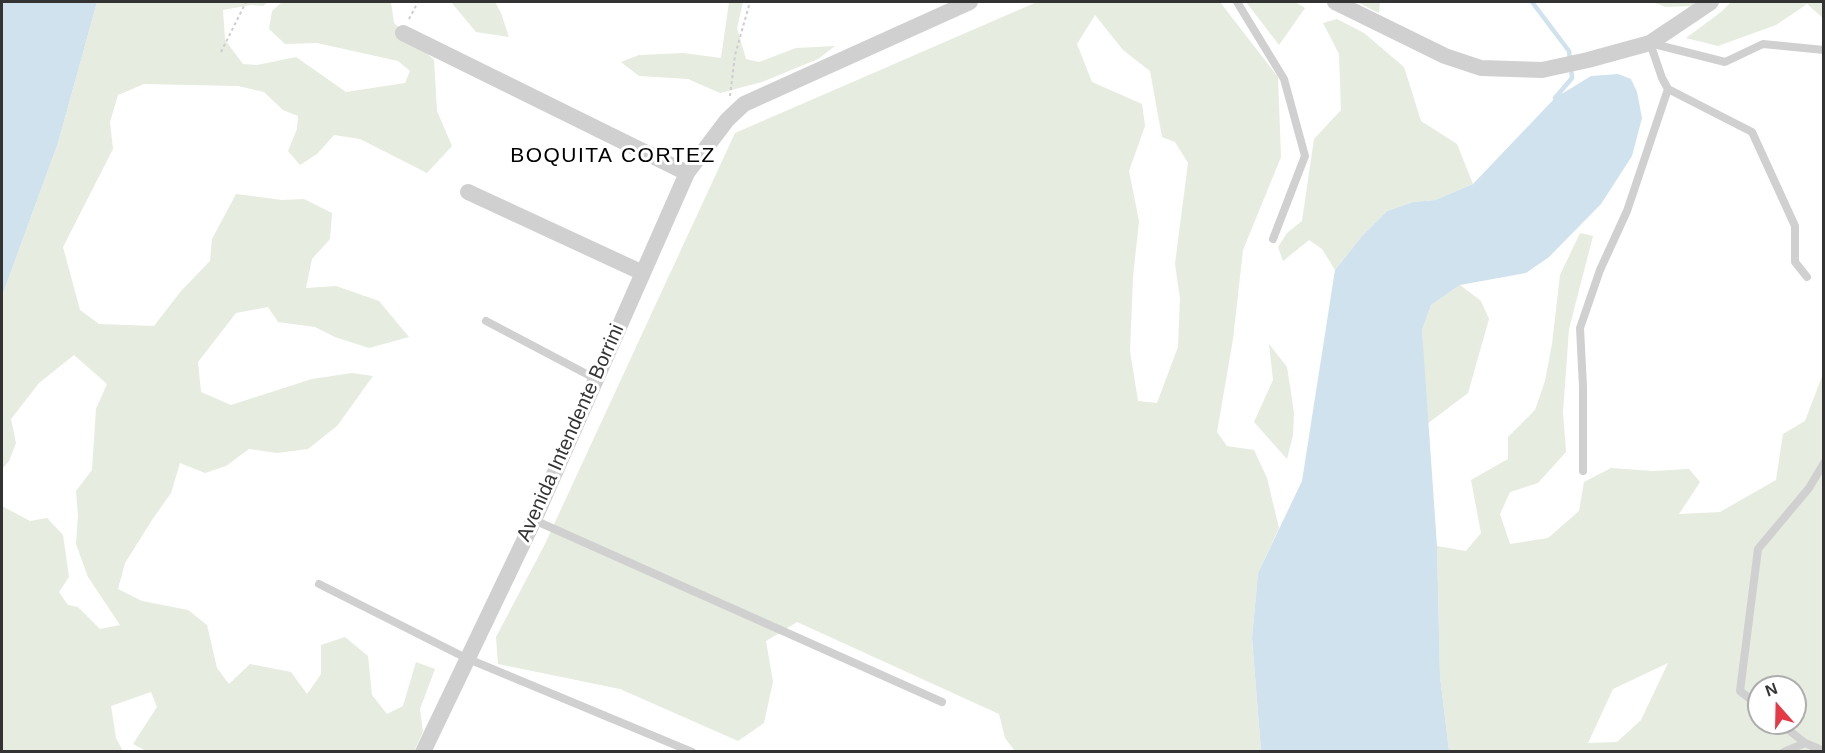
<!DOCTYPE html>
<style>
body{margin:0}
#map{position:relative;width:1825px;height:753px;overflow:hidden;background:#fff;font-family:Arial,sans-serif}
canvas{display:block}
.frame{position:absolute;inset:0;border:3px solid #333;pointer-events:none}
.north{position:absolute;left:1747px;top:675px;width:60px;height:60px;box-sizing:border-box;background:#fff;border:2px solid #adadad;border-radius:50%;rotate:340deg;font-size:16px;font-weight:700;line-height:24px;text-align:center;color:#333}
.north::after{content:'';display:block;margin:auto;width:21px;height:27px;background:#e63946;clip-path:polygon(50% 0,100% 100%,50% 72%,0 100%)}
</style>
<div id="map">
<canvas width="1825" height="753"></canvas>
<div class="frame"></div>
<div class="north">N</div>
</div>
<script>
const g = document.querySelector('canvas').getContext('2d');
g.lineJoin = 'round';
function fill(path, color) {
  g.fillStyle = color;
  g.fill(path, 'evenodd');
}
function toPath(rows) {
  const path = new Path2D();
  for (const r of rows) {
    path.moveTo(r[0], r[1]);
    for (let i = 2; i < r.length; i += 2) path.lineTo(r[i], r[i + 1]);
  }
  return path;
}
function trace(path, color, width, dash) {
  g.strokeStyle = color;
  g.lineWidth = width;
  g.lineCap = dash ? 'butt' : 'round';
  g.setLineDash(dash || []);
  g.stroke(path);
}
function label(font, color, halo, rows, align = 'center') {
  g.font = font + ' Arial,sans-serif';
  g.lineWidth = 6;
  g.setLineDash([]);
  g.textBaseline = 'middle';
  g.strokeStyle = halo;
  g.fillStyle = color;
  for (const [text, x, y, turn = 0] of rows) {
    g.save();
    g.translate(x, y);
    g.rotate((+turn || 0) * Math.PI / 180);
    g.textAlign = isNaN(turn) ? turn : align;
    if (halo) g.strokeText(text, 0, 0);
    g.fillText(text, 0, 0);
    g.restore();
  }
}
fill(toPath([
 [97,2,268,2,263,6,251,5,223,10,225,40,243,64,257,65,296,57,346,92,405,83,410,71,398,61,317,43,285,44,269,29,272,11,282,2,391,2,394,23,434,60,437,111,452,146,427,173,360,139,334,135,317,154,300,165,288,151,297,129,298,116,283,110,264,92,238,86,144,84,118,95,110,122,113,149,63,247,80,310,99,324,154,326,181,291,210,261,212,239,236,194,282,200,304,199,332,213,330,239,312,259,306,288,336,286,379,301,409,337,369,348,335,337,315,327,278,322,268,307,236,313,198,362,201,392,231,405,312,379,352,373,373,376,337,426,308,449,277,453,249,449,226,466,205,473,180,463,171,493,152,520,125,563,118,589,142,601,188,610,207,625,217,668,229,684,250,664,291,672,307,694,321,674,321,645,345,637,368,656,372,695,387,714,403,706,416,662,435,669,420,709,423,732,414,751,146,751,133,744,157,707,151,692,111,706,116,738,123,751,2,751,2,506,30,521,47,518,63,535,69,577,59,592,68,605,78,607,100,629,120,625,88,577,76,544,78,516,76,491,92,470,96,409,107,384,74,355,39,383,11,419,16,443,9,461,2,469,2,296,58,143],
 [451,2,495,2,501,13,509,37,476,32],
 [729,2,743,2,737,28,746,59,759,62,796,48,835,46,818,59,762,82,720,93,688,79,639,76,621,62,639,55,683,53,721,58],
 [1037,2,1220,2,1278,77,1281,157,1243,250,1233,339,1217,432,1227,446,1254,450,1267,478,1279,528,1258,573,1252,638,1261,751,1015,751,1005,738,999,714,797,622,766,641,773,682,764,723,738,741,620,689,498,664,496,637,544,546,735,133],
 [1095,15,1123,50,1150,71,1162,137,1175,142,1188,163,1175,264,1180,298,1178,347,1157,403,1138,401,1130,351,1133,277,1139,221,1129,171,1145,126,1142,104,1092,82,1077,44],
 [1246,2,1295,2,1305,8,1279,45],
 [1357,2,1380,2,1379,13],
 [1652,2,1696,2,1692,6,1666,7],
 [1731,2,1823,2,1823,18,1807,4,1776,25,1718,46,1686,38,1721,12],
 [1337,19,1364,33,1404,67,1421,121,1457,144,1473,184,1435,200,1413,202,1387,211,1362,236,1335,270,1322,249,1309,240,1283,261,1278,247,1287,233,1302,221,1314,139,1341,110,1339,54,1323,23],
 [1580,233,1593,236,1569,329,1563,412,1566,452,1538,483,1510,492,1500,514,1510,544,1548,538,1579,511,1584,482,1611,468,1653,471,1689,469,1700,482,1679,514,1720,512,1776,480,1783,434,1805,421,1823,374,1823,751,1449,751,1440,676,1437,546,1466,551,1481,533,1471,480,1508,459,1508,437,1535,410,1545,381,1552,344,1560,275],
 [1668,663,1641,720,1617,742,1588,743,1613,689],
 [1759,687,1795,687,1795,723,1759,723],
 [1460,285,1481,301,1489,319,1468,393,1427,424,1422,330,1431,305],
 [1269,344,1287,367,1290,386,1294,413,1293,435,1287,459,1254,422,1273,380]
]), '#e6ecdf');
fill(toPath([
 [2,2,97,2,58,143,2,296],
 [1618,74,1631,79,1637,92,1642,118,1632,156,1601,204,1549,257,1526,273,1460,285,1431,305,1422,330,1437,546,1440,676,1449,751,1261,751,1252,638,1258,573,1302,481,1335,270,1362,236,1387,211,1413,202,1435,200,1473,184,1555,98,1591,76]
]), '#cfe2ee');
trace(toPath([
 [1532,2,1569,51,1570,60],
 [1555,98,1572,78,1571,68]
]), '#cfe2ee', 4.5);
trace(toPath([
 [409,19,418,2],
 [221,52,246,2],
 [730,96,735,55,750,2]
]), '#cdcdcd', 2, [3, 3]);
trace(toPath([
 [1237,2,1284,79,1305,156,1273,239],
 [1668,89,1752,132,1795,226,1795,262,1807,277],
 [486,321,596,379],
 [1583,471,1583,387,1580,328,1600,270,1627,211,1668,89,1662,78,1650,43,1725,62,1763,44,1824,50],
 [534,520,942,702],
 [319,584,466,658,692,752],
 [1759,706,1740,691,1758,549,1809,488,1824,463],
 [1780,723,1805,743],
 [1784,752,1805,743,1824,751]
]), '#d0d0d0', 8);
trace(toPath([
 [1335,2,1445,56,1481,68,1542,70,1588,60,1650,43,1711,2],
 [403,33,687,173],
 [468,192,643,273],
 [423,752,534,520,687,173,727,120,744,104,970,2]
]), '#d0d0d0', 16);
label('20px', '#333', '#fff', [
 ["Avenida Intendente Borrini",571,433,-66]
]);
g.letterSpacing = '1.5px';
label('21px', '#000', '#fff', [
 ["BOQUITA CORTEZ",613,156]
]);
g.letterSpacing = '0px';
</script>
